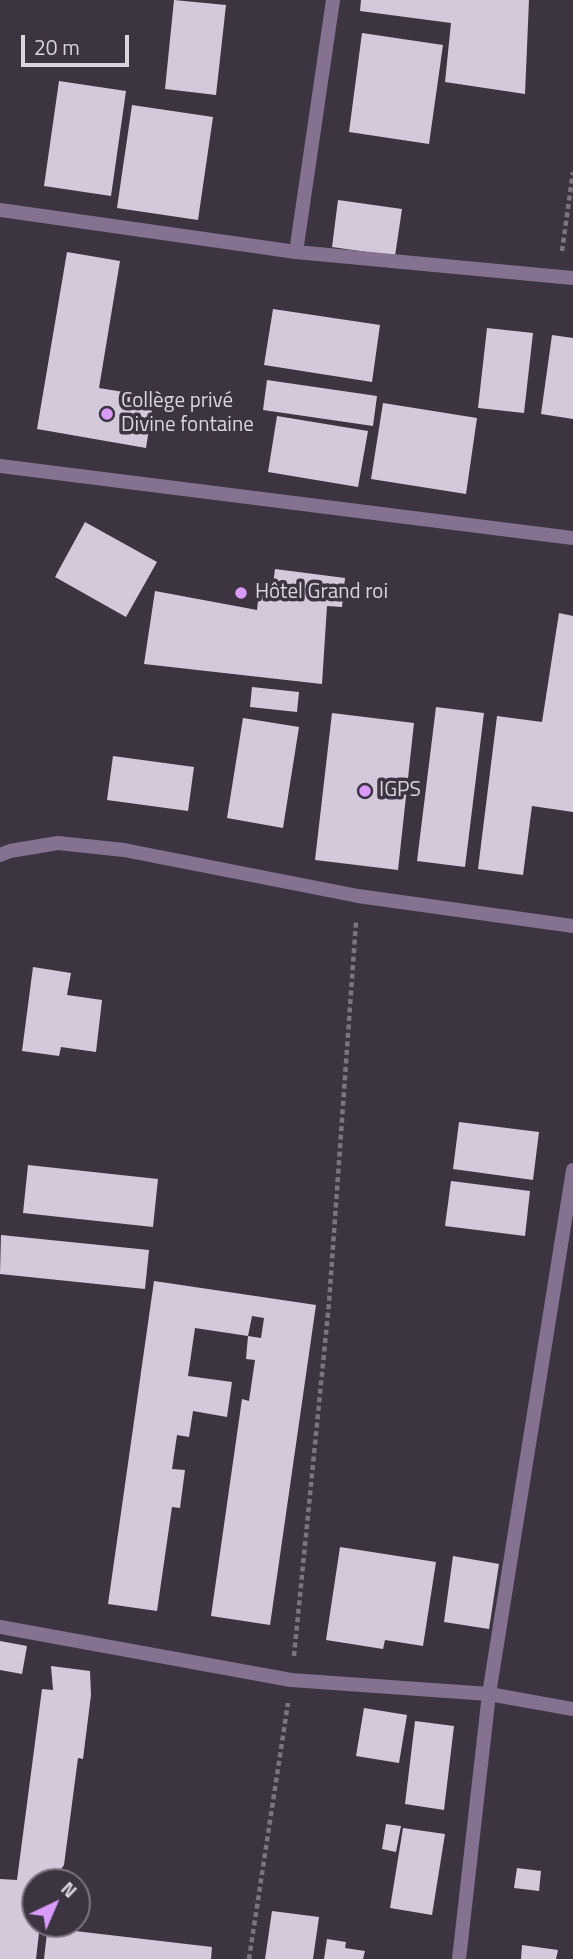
<!DOCTYPE html>
<meta charset="utf-8">
<style>
body{margin:0}
#map{position:relative;width:573px;height:1959px;overflow:hidden;background:#3d3442;font-family:"Titillium Web",sans-serif}
canvas{display:block}
.north{position:absolute;left:21px;top:1868px;width:70px;height:70px;box-sizing:border-box;background:#3d3442;border:2px solid #7c7480;border-radius:50%;rotate:44deg;font-size:19px;font-weight:700;line-height:28px;text-align:center;color:#dad4dd}
.north::after{content:'';display:block;margin:auto;width:24px;height:32px;background:#d99af8;clip-path:polygon(50% 0,100% 100%,50% 72%,0 100%)}
.scale{position:absolute;left:21px;top:35px;width:108px;height:32px;box-sizing:border-box;border:4px solid #dad4dd;border-top:0;padding-left:9px;font-size:21px;line-height:24px;white-space:nowrap;color:#dad4dd;-webkit-text-stroke:5px #3d3442;paint-order:stroke}
</style>
<div id="map">
<canvas width="573" height="1959"></canvas>
<div class="north">N</div>
<div class="scale">20 m</div>
</div>
<script>
const g = document.querySelector('canvas').getContext('2d');
g.lineJoin = 'round';
function fill(path, color) {
  g.fillStyle = color;
  g.fill(path, 'evenodd');
}
function toPath(rows) {
  const path = new Path2D();
  for (const r of rows) {
    path.moveTo(r[0], r[1]);
    for (let i = 2; i < r.length; i += 2) path.lineTo(r[i], r[i + 1]);
  }
  return path;
}
function trace(path, color, width, dash) {
  g.strokeStyle = color;
  g.lineWidth = width;
  g.lineCap = dash ? 'butt' : 'round';
  g.setLineDash(dash || []);
  g.stroke(path);
}
function label(font, color, halo, rows, align = 'center') {
  g.font = font + ' "Titillium Web",sans-serif';
  g.lineWidth = 7;
  g.setLineDash([]);
  g.textBaseline = 'middle';
  g.strokeStyle = halo;
  g.fillStyle = color;
  for (const [text, x, y, turn = 0] of rows) {
    g.save();
    g.translate(x, y);
    g.rotate((+turn || 0) * Math.PI / 180);
    g.textAlign = isNaN(turn) ? turn : align;
    if (halo) g.strokeText(text, 0, 0);
    g.fillText(text, 0, 0);
    g.restore();
  }
}
fill(toPath([
 [174,0,226,5,216,95,165,89],
 [361,0,529,0,525,94,445,82,451,23,360,11],
 [362,33,443,45,429,144,349,132],
 [59,81,126,91,111,196,44,186],
 [132,105,213,117,198,220,117,208],
 [338,200,402,209,395,256,332,247],
 [67,252,120,261,99,388,154,397,146,448,37,429],
 [273,309,380,325,372,382,264,365],
 [487,328,533,333,524,413,478,408],
 [552,335,573,338,573,419,541,414],
 [267,380,377,396,373,426,263,410],
 [383,403,477,418,466,494,371,479],
 [277,416,368,431,358,487,268,472],
 [85,522,157,562,126,617,55,577],
 [275,569,345,578,342,607,327,606,322,684,144,664,155,591,257,610,259,591,272,593],
 [559,613,573,616,573,812,532,806,523,875,478,869,497,716,542,722],
 [252,687,299,692,297,712,250,707],
 [436,707,484,713,465,867,417,861],
 [332,713,414,723,398,870,315,860],
 [243,718,299,727,283,828,227,818],
 [113,756,194,767,188,811,107,800],
 [33,967,71,973,67,995,102,1000,96,1052,61,1047,59,1056,22,1051],
 [459,1122,539,1132,533,1180,453,1169],
 [28,1165,158,1179,153,1227,23,1213],
 [451,1181,530,1191,525,1236,445,1226],
 [1,1235,149,1250,145,1289,0,1274],
 [154,1281,316,1305,270,1625,211,1616,242,1399,249,1401,255,1360,246,1359,248,1336,261,1338,264,1318,252,1316,248,1336,195,1328,188,1376,232,1382,227,1417,193,1411,189,1437,177,1435,172,1469,185,1470,180,1508,172,1507,157,1611,108,1604],
 [340,1547,436,1562,423,1646,385,1640,383,1649,326,1640],
 [453,1556,499,1564,489,1629,444,1622],
 [0,1641,27,1646,22,1674,0,1670],
 [51,1666,90,1671,91,1695,83,1759,78,1758,64,1865,52,1882,35,1882,35,1924,40,1924,36,1959,0,1959,0,1879,17,1880,42,1689,53,1690],
 [364,1708,407,1715,399,1763,356,1756],
 [415,1721,454,1726,444,1810,405,1804],
 [386,1824,401,1826,396,1852,382,1849],
 [403,1828,445,1834,432,1915,390,1908],
 [517,1868,541,1871,539,1891,514,1888],
 [272,1911,319,1917,313,1959,265,1959],
 [48,1924,76,1924,75,1931,212,1947,211,1959,44,1959],
 [327,1939,346,1942,345,1948,365,1951,363,1959,324,1959],
 [522,1945,558,1950,556,1959,521,1959]
]), '#d4c9db');
trace(toPath([
 [562,251,573,172],
 [294,1656,329,1303,356,922],
 [249,1959,288,1703]
]), '#7c7581', 4.5, [5, 3.5]);
trace(toPath([
 [0,855,10,851,58,843,124,850,358,896]
]), '#857190', 14);
trace(toPath([
 [0,210,296,252,573,278],
 [296,252,333,0],
 [0,466,573,538],
 [358,896,573,926],
 [0,1627,291,1680,489,1694,573,1709],
 [459,1959,489,1694,573,1170]
]), '#857190', 14);
for (const [x, y, r, color] of [
 [107,414,7,"#d99af8"],
 [241,593,7,"#d99af8"],
 [365,791,7,"#d99af8"]
]) {
  const dot = new Path2D();
  dot.arc(x, y, r, 0, 2 * Math.PI);
  g.fillStyle = color;
  g.fill(dot);
  trace(dot, '#3d3442', 2.5);
}
label('21px', '#dad4dd', '#3d3442', [
 ["Collège privé",121,402],
 ["Divine fontaine",121,426],
 ["Hôtel Grand roi",255,593],
 ["IGPS",379,791]
], 'left');
</script>
